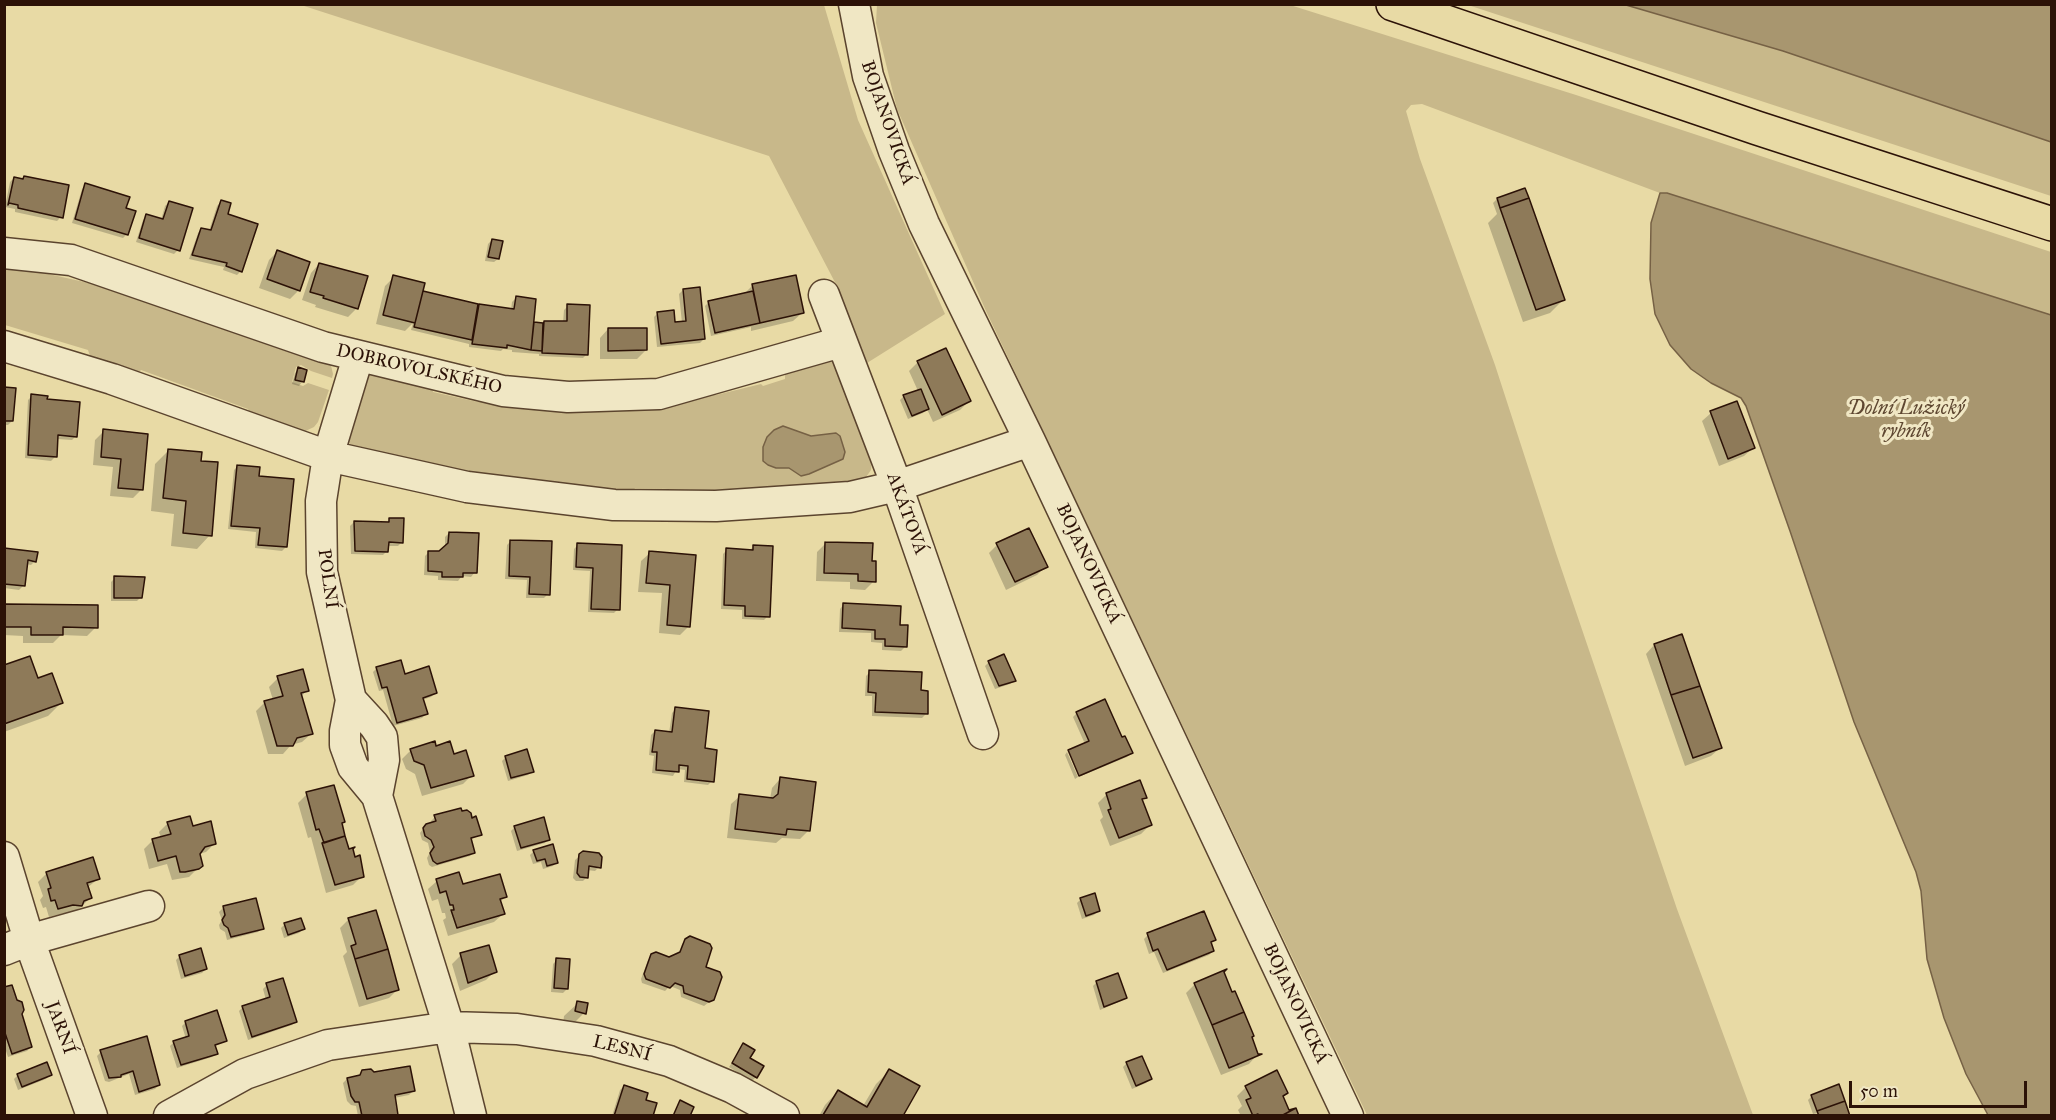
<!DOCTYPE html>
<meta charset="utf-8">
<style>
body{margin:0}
#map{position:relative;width:2056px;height:1120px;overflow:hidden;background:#e8daa5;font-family:"IM FELL Great Primer",serif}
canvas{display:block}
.frame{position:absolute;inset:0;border:6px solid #2c1207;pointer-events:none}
.scale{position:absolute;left:1849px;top:1081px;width:178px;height:27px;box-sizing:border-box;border:3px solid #2c1207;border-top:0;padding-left:8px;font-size:18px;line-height:21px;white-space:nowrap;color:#2c1207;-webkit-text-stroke:4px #f0e7c4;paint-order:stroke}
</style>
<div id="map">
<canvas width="2056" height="1120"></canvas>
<div class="frame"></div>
<div class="scale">50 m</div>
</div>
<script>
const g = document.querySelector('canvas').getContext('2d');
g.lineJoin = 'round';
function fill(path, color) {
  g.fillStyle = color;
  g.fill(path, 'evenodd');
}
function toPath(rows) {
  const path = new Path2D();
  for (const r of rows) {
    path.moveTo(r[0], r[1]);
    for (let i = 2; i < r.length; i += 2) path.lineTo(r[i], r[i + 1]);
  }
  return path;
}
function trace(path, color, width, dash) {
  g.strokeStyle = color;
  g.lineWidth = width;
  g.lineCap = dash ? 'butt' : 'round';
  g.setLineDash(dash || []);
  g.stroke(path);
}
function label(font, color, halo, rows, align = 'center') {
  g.font = font + ' "IM FELL Great Primer",serif';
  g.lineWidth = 6;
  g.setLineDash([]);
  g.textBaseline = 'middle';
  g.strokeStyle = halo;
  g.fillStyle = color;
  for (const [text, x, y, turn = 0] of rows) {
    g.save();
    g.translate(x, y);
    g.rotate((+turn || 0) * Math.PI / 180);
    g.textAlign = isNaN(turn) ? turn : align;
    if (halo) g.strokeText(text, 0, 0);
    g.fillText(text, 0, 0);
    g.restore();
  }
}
fill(toPath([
 [301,5,824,5,858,120,945,314,867,363,839,290,769,156],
 [877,5,1290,5,1576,95,2051,252,2051,315,1667,193,1660,193,1422,104,1411,105,1406,111,1420,159,1495,365,1556,553,1677,909,1753,1115,1367,1115,986,311,897,109,876,23],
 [1468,5,1626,5,1783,51,2051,142,2051,196],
 [4,264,111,288,264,342,274,343,330,361,333,374,332,378,311,371,301,365,296,367,292,382,303,386,308,383,329,390,318,422,314,427,299,434,251,416,248,409,141,370,137,374,91,359,88,350,5,325],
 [826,357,835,362,872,455,871,470,864,480,813,486,809,484,718,490,717,496,707,497,704,490,635,488,630,496,593,488,591,486,499,477,477,477,476,473,410,459,358,452,350,445,347,436,367,376,376,371,432,388,433,392,478,402,482,396,571,412,599,412,646,409,711,391,716,395,761,384,763,386,785,379,785,373]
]), '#c8b88a');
const water = toPath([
 [1626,5,2051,5,2051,142,1783,51,1626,5],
 [1660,193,1667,193,2051,315,2051,1115,1988,1115,1966,1074,1944,1018,1927,959,1921,891,1916,872,1854,722,1790,531,1746,406,1741,398,1711,383,1691,369,1670,345,1655,314,1650,279,1651,223,1660,193],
 [783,426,811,436,836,433,840,436,845,452,843,459,809,474,801,476,789,468,776,468,768,465,763,461,763,447,767,437,774,430,783,426]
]);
fill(water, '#a8966f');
trace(water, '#766145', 1.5);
fill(toPath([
 [14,178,61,217,57,221,15,212,15,209,5,207,10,182],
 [86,185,124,209,127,234,123,238,72,223,82,189],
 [1524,190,1563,300,1550,313,1523,322,1488,223,1497,214,1493,203,1497,199],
 [169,202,178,250,174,254,136,242,143,220,147,216,161,220,165,206],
 [221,202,241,271,237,275,223,270,224,267,189,259,198,233,202,229,209,231,217,206],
 [492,240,498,259,494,262,485,261,488,244],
 [277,252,299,290,290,299,259,288,269,260],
 [319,264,357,308,348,317,315,307,316,305,302,300,311,273],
 [795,276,802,313,793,321,751,331,751,327,711,336,705,306,709,302,744,294,752,286],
 [394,277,421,292,478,306,511,310,512,302,516,298,532,324,563,323,564,310,568,306,587,354,583,358,539,356,539,354,512,352,512,350,503,349,501,351,469,347,469,344,411,330,413,323,405,331,376,324,385,286],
 [683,290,704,339,700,343,657,347,654,317,658,313,674,324,682,323,679,294],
 [608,329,646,350,637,359,600,359,600,338],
 [918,362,969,401,960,410,933,422,927,409,923,413,908,419,900,400,904,396,918,391,909,371],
 [299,369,302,382,299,386,292,384,295,373],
 [4,389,12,421,8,425,4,425],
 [32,396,46,401,76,436,72,440,57,439,55,457,51,461,25,458,28,400],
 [1711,413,1753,448,1744,456,1719,466,1702,421],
 [104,431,142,489,133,498,110,496,113,467,93,465,95,440],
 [168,451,210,535,197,549,171,546,174,514,151,511,155,464],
 [238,466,258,477,286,547,282,551,255,548,256,532,228,529,234,470],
 [389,520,402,542,398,546,387,546,387,551,383,555,351,554,350,526,354,522,385,524],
 [449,533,475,572,471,577,462,576,458,581,438,580,438,576,424,575,425,556,429,552,440,552,445,548,445,537],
 [511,541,548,594,544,598,526,598,527,580,505,579,507,545],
 [826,543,870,563,874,581,865,590,850,589,850,582,816,581,817,552],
 [578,545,621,547,618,609,614,613,588,612,590,571,573,570,574,549],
 [997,545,1046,566,1037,575,1006,590,989,553],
 [754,546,768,616,764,620,742,619,742,610,721,609,723,554,727,550,749,551],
 [4,550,35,561,31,565,26,564,23,586,19,590,4,588],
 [650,553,694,556,689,626,680,635,659,633,662,593,638,592,641,561],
 [115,578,141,597,137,601,111,601,111,582],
 [844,604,899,626,905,647,901,651,882,650,882,643,871,642,871,633,839,632,840,609],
 [5,605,96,627,87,636,61,635,53,643,23,643,23,636,4,635],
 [1681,636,1720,748,1711,756,1685,766,1646,654,1654,645],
 [989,662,1014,680,1010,684,995,689,985,666],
 [4,666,37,680,61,703,48,716,4,732],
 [377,668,404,675,435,693,431,697,422,700,426,714,422,718,393,726,383,690,379,691,373,672],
 [870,672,926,714,922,718,872,716,872,696,865,696,866,676],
 [278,678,307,690,301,697,311,734,302,742,291,745,283,754,268,754,256,711,265,702,273,700,269,687],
 [676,709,703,750,712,781,708,785,684,782,685,770,677,769,673,776,652,773,654,756,649,755,651,735,655,731,669,733,672,713],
 [1077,713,1121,739,1131,753,1127,757,1081,776,1069,750,1085,744,1073,717],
 [435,747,453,756,472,775,463,784,422,796,415,774,406,769,402,759,411,750],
 [1067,752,1078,777,1075,779,1065,755],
 [506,757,532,771,528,775,508,781,502,761],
 [780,779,809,830,800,839,782,838,776,843,727,838,731,804,740,796,770,799,772,788],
 [1139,782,1145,797,1141,801,1150,825,1141,834,1110,846,1100,820,1103,817,1098,803,1106,795],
 [307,794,340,824,348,851,362,876,353,885,326,893,311,837,308,838,298,803],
 [435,817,480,835,470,840,474,852,470,856,432,867,429,865,427,858,430,852,428,843,422,840,420,833,426,825,432,823,431,821],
 [168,823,192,828,215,843,206,852,199,854,201,865,189,877,172,880,167,864,149,869,144,849,153,840,161,838,159,832],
 [515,827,548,839,545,843,517,851,511,831],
 [534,851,557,862,553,866,543,869,541,862,533,864,530,855],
 [583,853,599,867,595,871,587,870,587,877,583,881,576,881,573,878,575,860],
 [47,873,99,878,87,888,90,898,81,907,71,914,64,913,49,917,46,907,43,908,40,900,43,896,38,882],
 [437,881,506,896,500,902,503,914,494,922,448,936,443,920,446,918,445,913,442,913,438,899,432,901,428,889],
 [1081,899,1098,911,1094,915,1082,919,1077,903],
 [223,908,262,928,258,932,227,940,225,932,220,929,219,925,222,920,219,912],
 [349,919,398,989,389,998,359,1007,343,956,347,952,340,928],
 [285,924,303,929,299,933,284,938,281,928],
 [1148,935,1210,943,1213,951,1209,955,1163,973,1154,952,1149,954,1144,939],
 [686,940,704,968,713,999,704,1006,681,997,680,990,670,986,665,991,642,983,641,979,648,960,652,956,669,959,678,955,682,944],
 [461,955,495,971,486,980,460,991,452,964],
 [180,956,206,969,202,973,181,979,176,960],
 [557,960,567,989,563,993,551,992,553,964],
 [1097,982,1125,997,1121,1001,1100,1010,1093,986],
 [1195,984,1250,1038,1257,1055,1249,1064,1221,1075,1186,993],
 [267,985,296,1021,292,1025,248,1040,239,1011,243,1007,266,1000,263,989],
 [4,989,20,1014,31,1047,27,1051,8,1057,4,1045],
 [578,1003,584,1013,571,1026,563,1025,564,1016],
 [186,1022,225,1041,214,1047,216,1053,212,1057,177,1068,170,1046,174,1042,186,1039,182,1026],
 [744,1045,756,1077,752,1081,729,1067],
 [101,1052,159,1085,155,1089,135,1095,129,1074,109,1082,105,1081,97,1056],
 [1127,1063,1150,1079,1146,1083,1132,1089,1123,1067],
 [889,1071,901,1116,819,1116,825,1105,838,1091,863,1106,876,1084],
 [362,1072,373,1074,413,1091,409,1095,394,1098,395,1116,358,1116,356,1106,351,1105,347,1101,343,1083,347,1079,358,1076],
 [18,1075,50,1075,46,1079,18,1090,14,1079],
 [624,1086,644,1101,652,1116,612,1116,620,1090],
 [1246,1087,1287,1093,1282,1098,1289,1113,1298,1116,1241,1116,1238,1110,1242,1106,1237,1096],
 [1812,1096,1849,1116,1815,1116,1818,1113,1813,1114,1808,1100]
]), '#0003');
const building = toPath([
 [24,176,69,185,63,218,18,208,18,205,9,203,8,205,14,177,23,179,24,176],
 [85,183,130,197,126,208,136,211,128,235,75,219,85,183],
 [1525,188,1529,198,1500,208,1497,198,1525,188],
 [1529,198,1565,300,1536,310,1500,208,1529,198],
 [221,200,231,203,228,214,258,224,242,272,226,266,227,263,192,255,201,228,211,230,221,200],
 [169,201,193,208,180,251,139,238,146,214,163,219,169,201],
 [492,239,503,241,499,259,488,257,492,239],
 [277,250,310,262,300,291,267,279,277,250],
 [319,263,368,276,358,309,323,298,324,296,310,292,319,263],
 [393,275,425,283,415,323,383,315,393,275],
 [796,275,804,313,760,323,752,284,796,275],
 [700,287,705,339,661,344,657,312,674,310,675,322,686,321,683,289,700,287],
 [423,291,478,304,472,340,414,327,423,291],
 [753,291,760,323,715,333,708,301,753,291],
 [516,296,536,299,531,350,507,345,507,348,472,344,479,304,514,309,516,296],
 [567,304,590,305,588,355,542,353,544,321,567,321,567,304],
 [534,322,543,323,542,351,531,350,534,322],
 [608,328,647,328,647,350,608,351,608,328],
 [946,348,971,401,942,415,917,361,946,348],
 [298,367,307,370,304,382,295,380,298,367],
 [4,387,16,388,13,421,4,421,4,387],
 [921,389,929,409,912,416,903,395,921,389],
 [31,394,48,396,47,399,80,402,77,437,58,435,57,457,28,455,31,394],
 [1737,401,1755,448,1728,459,1710,411,1737,401],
 [103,429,148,434,143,490,118,488,121,459,101,457,103,429],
 [168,449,202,452,201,461,218,462,212,536,183,533,186,501,163,498,168,449],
 [237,465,260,467,259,476,294,479,287,547,258,545,260,528,231,526,237,465],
 [389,518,404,518,403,543,389,542,388,552,355,551,354,521,389,522,389,518],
 [1029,528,1048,567,1015,582,996,543,1029,528],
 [449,532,479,533,477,573,463,573,463,577,442,577,442,572,428,571,428,551,439,551,448,543,449,532],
 [510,540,552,541,550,595,529,594,530,577,509,576,510,540],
 [825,542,873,543,872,561,876,561,876,582,858,581,858,574,824,573,825,542],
 [577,543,622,545,620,610,591,609,593,568,576,567,577,543],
 [753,545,773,546,770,617,745,616,745,606,724,605,726,548,753,550,753,545],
 [4,548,38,552,36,562,28,560,25,586,4,584,4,548],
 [649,551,696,555,690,627,667,625,670,585,646,583,649,551],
 [114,576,145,577,142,598,114,598,114,576],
 [843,603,901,606,900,625,908,625,907,647,885,646,885,639,875,639,875,630,842,628,843,603],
 [5,604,98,605,98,628,63,627,63,635,31,635,31,627,5,627,5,604],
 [1682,634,1700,686,1671,695,1654,644,1682,634],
 [1004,654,1016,681,999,686,988,661,1004,654],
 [30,656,38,678,52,673,63,703,4,724,4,665,30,656],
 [401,660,405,674,429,666,437,693,423,698,428,714,397,723,387,687,382,688,376,667,401,660],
 [303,669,309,691,301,693,313,734,297,738,293,746,277,746,264,701,283,696,277,676,303,669],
 [869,670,922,672,921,690,928,691,928,714,875,712,876,693,868,692,869,670],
 [1700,686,1722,748,1693,758,1671,695,1700,686],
 [1105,699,1122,737,1125,736,1133,753,1079,776,1068,750,1089,741,1076,712,1105,699],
 [675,707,709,711,705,748,717,750,714,782,687,779,688,766,679,765,679,772,656,770,657,752,652,752,655,730,672,732,675,707],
 [435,741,436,746,450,741,454,754,466,750,474,776,431,788,424,765,414,761,410,749,435,741],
 [527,749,534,772,511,778,505,756,527,749],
 [780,777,816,782,810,831,787,829,786,835,735,829,739,794,773,798,778,794,780,777],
 [1140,780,1147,798,1142,799,1152,825,1119,838,1108,810,1111,809,1106,793,1140,780],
 [334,785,345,822,342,823,345,836,324,843,319,829,316,830,306,792,334,785],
 [461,808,462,811,467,810,471,813,472,818,476,816,482,835,471,838,475,853,437,864,433,861,430,853,434,847,431,840,425,836,423,828,426,824,436,821,434,815,461,808],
 [190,816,193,826,211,821,216,844,205,847,200,854,203,866,199,869,185,872,180,872,176,856,158,861,152,839,171,834,167,822,190,816],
 [544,817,550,840,521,848,514,826,544,817],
 [345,836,349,849,355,847,353,849,355,857,360,855,364,877,335,885,322,843,345,836],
 [553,844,558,863,547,866,545,859,537,861,533,850,553,844],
 [583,851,599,853,602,857,601,868,589,866,588,878,580,877,577,873,579,854,583,851],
 [93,857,100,879,87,883,92,898,84,901,82,906,73,905,58,909,55,900,51,901,48,889,51,888,46,872,93,857],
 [459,872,463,884,500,874,507,897,500,899,505,914,457,928,451,910,454,910,453,905,450,905,446,891,440,893,436,879,459,872],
 [1095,893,1100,911,1086,916,1080,898,1095,893],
 [256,898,264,929,231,937,228,928,224,925,222,920,225,915,223,906,256,898],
 [376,910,388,949,355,959,351,946,356,944,348,918,376,910],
 [1204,911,1216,940,1211,942,1214,951,1167,970,1158,949,1153,951,1147,933,1204,911],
 [301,918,305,929,288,935,284,923,301,918],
 [690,936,710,944,712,948,706,967,720,972,722,977,714,1000,709,1002,684,993,683,986,675,983,670,988,646,979,644,974,651,954,656,952,669,957,680,952,685,939,690,936],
 [489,945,497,972,468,983,460,953,489,945],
 [201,948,207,969,185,976,179,955,201,948],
 [388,949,399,990,367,999,355,959,388,949],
 [556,958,570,959,568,989,554,988,556,958],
 [1227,969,1224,972,1232,992,1235,991,1244,1012,1212,1025,1194,983,1227,969],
 [1118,973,1127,998,1104,1007,1096,981,1118,973],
 [283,978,297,1022,252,1037,242,1006,270,997,266,983,283,978],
 [12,985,17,1000,22,1002,24,1010,22,1014,32,1047,12,1054,4,1030,4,987,12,985],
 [577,1001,588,1003,586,1014,575,1011,577,1001],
 [217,1010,227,1041,215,1045,218,1054,181,1065,173,1041,189,1036,185,1021,217,1010],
 [1244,1012,1254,1036,1252,1037,1258,1054,1262,1054,1229,1068,1212,1025,1244,1012],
 [147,1036,160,1085,139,1092,133,1071,121,1075,121,1077,109,1078,100,1050,147,1036],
 [743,1043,755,1050,750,1058,764,1066,757,1078,732,1063,743,1043],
 [1142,1056,1152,1079,1136,1086,1126,1062,1142,1056],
 [47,1062,52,1075,22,1087,17,1074,47,1062],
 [410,1066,415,1091,395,1095,398,1115,362,1116,359,1102,355,1102,351,1096,347,1078,360,1075,362,1070,371,1069,374,1072,410,1066],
 [889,1069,920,1086,903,1116,823,1115,838,1090,867,1107,889,1069],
 [1277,1070,1288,1093,1283,1096,1289,1110,1296,1108,1281,1116,1259,1116,1258,1114,1253,1116,1246,1100,1251,1098,1245,1086,1277,1070],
 [1839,1084,1845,1101,1817,1111,1811,1095,1839,1084],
 [624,1085,648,1093,646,1100,657,1103,653,1116,614,1116,624,1085],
 [680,1100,694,1107,690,1116,673,1116,680,1100],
 [1845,1101,1850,1116,1819,1116,1817,1111,1845,1101],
 [1296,1108,1299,1116,1281,1116,1296,1108]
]);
fill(building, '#8e7a59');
trace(building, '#2c1207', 1.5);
const minor = toPath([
 [854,4,868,76,894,151,924,224,1030,441,1348,1116],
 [4,253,71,260,323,347,503,391,568,397,659,394,841,342],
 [824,295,897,486,983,734],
 [4,346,112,379,328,456,467,487,614,505,716,506,850,497,897,486,1030,441],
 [358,357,328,456,321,501,322,572,351,700,345,731,345,745,353,767,377,796,449,1027,471,1116],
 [351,700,374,725,382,737,384,760,377,796],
 [4,857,29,940,92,1116],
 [4,950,29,940,149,906],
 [169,1116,245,1074,328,1045,449,1027,517,1029,596,1041,669,1061,733,1088,784,1116]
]);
const major = toPath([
 [1393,4,1757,128,2052,224]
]);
trace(minor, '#5b442e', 33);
trace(major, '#2c1207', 36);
trace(minor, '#f0e7c4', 30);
trace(major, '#e8daa5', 33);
label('18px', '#2c1207', '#f0e7c4', [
 ["BOJANOVICKÁ",887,123,71],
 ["DOBROVOLSKÉHO",419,370,13],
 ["AKÁTOVÁ",906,514,70],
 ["BOJANOVICKÁ",1088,564,65],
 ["POLNÍ",327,579,82],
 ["BOJANOVICKÁ",1295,1004,65],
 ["JARNÍ",60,1028,70],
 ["LESNÍ",622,1049,14]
]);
label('italic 20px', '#5e4731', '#f0e7c4', [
 ["Dolní Lužický",1906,409],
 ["rybník",1906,432]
]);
</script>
